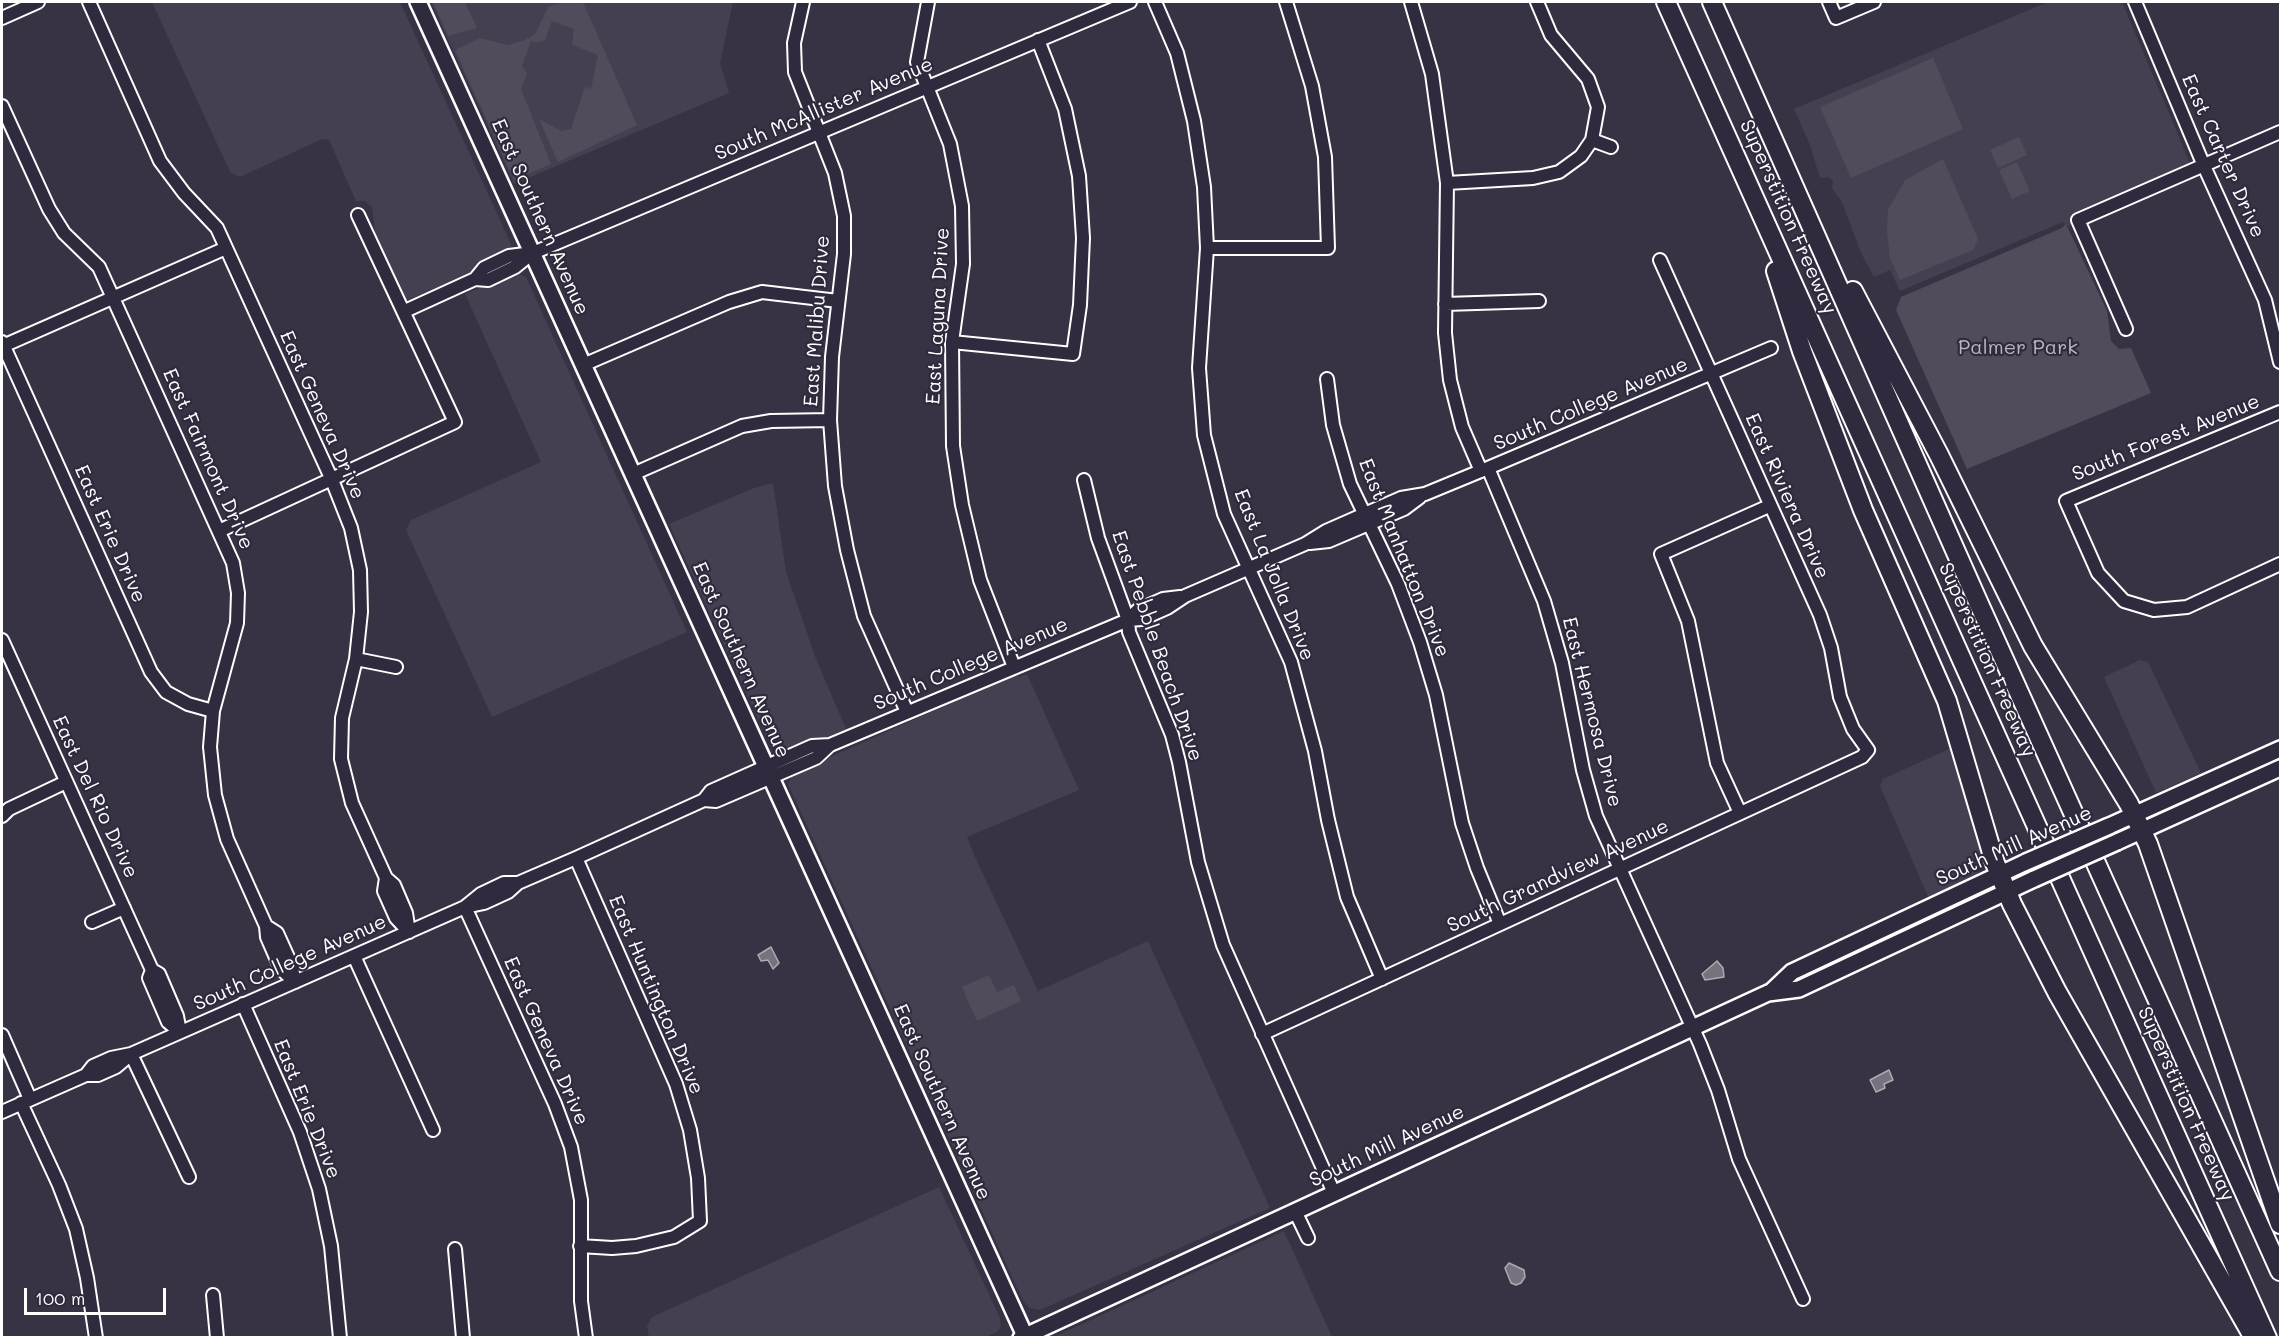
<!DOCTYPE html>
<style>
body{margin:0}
#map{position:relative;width:2282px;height:1339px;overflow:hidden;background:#373345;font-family:Mali,sans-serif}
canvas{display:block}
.frame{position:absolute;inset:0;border:3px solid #fff;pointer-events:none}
.scale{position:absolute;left:24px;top:1288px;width:142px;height:27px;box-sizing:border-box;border:3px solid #fff;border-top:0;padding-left:8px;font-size:18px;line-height:21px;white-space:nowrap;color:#fff;-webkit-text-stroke:4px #2f2a3d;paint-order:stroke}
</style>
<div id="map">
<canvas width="2282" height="1339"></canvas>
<div class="frame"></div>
<div class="scale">100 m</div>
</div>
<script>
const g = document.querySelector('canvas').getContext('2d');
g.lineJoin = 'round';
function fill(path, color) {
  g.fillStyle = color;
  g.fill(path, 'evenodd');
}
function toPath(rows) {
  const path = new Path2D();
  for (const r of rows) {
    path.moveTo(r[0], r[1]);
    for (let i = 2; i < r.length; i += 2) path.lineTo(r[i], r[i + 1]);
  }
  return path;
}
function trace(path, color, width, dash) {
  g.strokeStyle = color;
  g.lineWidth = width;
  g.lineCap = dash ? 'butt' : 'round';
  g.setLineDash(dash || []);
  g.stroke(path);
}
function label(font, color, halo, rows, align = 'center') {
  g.font = font + ' Mali,sans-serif';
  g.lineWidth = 4.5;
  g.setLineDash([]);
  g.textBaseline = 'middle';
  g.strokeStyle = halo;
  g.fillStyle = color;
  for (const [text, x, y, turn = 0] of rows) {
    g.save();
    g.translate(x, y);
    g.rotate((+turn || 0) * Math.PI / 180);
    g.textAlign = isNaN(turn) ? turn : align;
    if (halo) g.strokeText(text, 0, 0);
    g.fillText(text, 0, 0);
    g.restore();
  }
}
fill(toPath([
 [152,2,400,2,511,244,511,250,466,274,406,301,376,238,372,207,365,201,356,201,329,140,322,139,240,177,230,172],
 [431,2,733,2,720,63,729,93,514,184],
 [2048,2,2122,2,2190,163,2078,211,2069,227,2063,222,1900,291,1890,270,1874,277,1861,253,1842,202,1832,188,1833,181,1828,177,1820,178,1810,145,1794,109],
 [516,273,526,277,687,632,492,717,406,530,411,520,541,462,465,294],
 [773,483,786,572,816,659,846,729,786,754,779,754,771,747,669,524,754,488],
 [2140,660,2148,662,2201,773,2156,793,2104,677],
 [1027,674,1079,790,967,837,975,857,1038,991,1148,941,1270,1208,1040,1310,1030,1308,1023,1301,788,784,793,774,1013,675,1019,677],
 [1949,749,1955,749,1982,857,1977,875,1968,882,1930,901,1880,786,1883,779],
 [939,1187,1000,1318,1001,1326,998,1331,984,1338,649,1337,647,1326,652,1317],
 [1284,1231,1332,1337,1054,1337,1056,1336]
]), '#444051');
fill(toPath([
 [433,2,465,2,477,28,448,36],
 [563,2,583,2,637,125,558,162,539,119,561,131,571,129,585,87,591,89,598,55,572,45,574,29,552,21,545,40,538,43,531,41,522,66,527,74,521,89,551,164,514,180,455,50,480,38,508,45,525,40,536,33,548,7],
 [1933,58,1963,129,1851,178,1820,107],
 [2019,137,2027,155,1998,168,1990,150],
 [1943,159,1978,239,1973,250,1900,280,1890,258,1887,231,1888,210,1905,180],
 [2017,162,2030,191,2012,199,1999,170],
 [2066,224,2107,311,2111,341,2119,349,2131,348,2151,393,1967,469,1896,310,1901,297,2062,228],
 [989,975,997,992,1014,985,1021,1001,977,1021,962,987]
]), '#514c5c');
const water = toPath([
 [771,947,779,963,773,969,768,960,761,961,758,955,771,947],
 [1717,961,1723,968,1724,977,1705,980,1702,974,1717,961],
 [1889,1070,1893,1080,1884,1084,1885,1088,1876,1092,1870,1080,1889,1070],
 [1509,1263,1524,1270,1525,1277,1521,1283,1516,1285,1511,1283,1505,1268,1509,1263]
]);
fill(water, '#76737f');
trace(water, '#adabb2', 1.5);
const minor = toPath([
 [89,2,160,161,184,193,217,228,332,480,351,528,360,570,361,612,356,659,342,718,341,759,352,803,386,878,394,885,406,913,409,932],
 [803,2,794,43,795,72,835,173,844,216,844,254,832,357,830,420,835,486,847,550,864,616,907,712],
 [928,2,917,62,950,144,962,206,963,264,952,342,953,446,962,505,980,580,1014,667],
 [1155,2,1177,53,1194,121,1204,187,1207,248,1199,368,1204,435,1224,514,1291,662,1315,751,1328,820,1347,897,1382,979],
 [1411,2,1432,74,1447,183,1445,333,1450,380,1462,427,1481,471],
 [1829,2,1836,18,1874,2],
 [2135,2,2204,166,2265,300,2280,362],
 [2,18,38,2],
 [2,106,49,209,64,233,99,267,233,563,238,593,237,623,213,711,210,747,215,795,227,839,266,926,267,937,281,969,295,982],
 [1592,140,1611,147],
 [1447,183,1533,178,1559,172,1581,156,1592,140,1598,107,1588,79,1551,35,1537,2],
 [1207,248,1328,248,1325,157,1312,86,1286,2],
 [475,279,484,268,509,256,533,253,1130,2],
 [1445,304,1539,301],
 [405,311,475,279,488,280,515,267,531,254],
 [2126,329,2078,220,2280,132],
 [2,342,151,672,166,692,188,704,213,711],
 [952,342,1073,354,1080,305,1083,238,1079,176,1065,109,1038,40],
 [3,346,226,248],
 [583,365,729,302,762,292,838,301],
 [1327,379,1333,425,1350,484,1398,584,1420,642,1436,695,1462,823,1477,868,1500,924],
 [2280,412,2066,501,2098,573,2124,601,2154,610,2187,607,2280,564],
 [1488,468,1544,601,1562,663,1583,770,1596,816,1700,1044,1718,1090,1739,1159,1803,1299],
 [633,474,742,426,771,421,830,420],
 [1084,480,1098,538,1128,620,1129,632,1172,735,1179,762,1198,862,1223,945,1334,1193],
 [219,531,455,422,358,215],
 [1310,543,1329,541,1404,509,1420,497],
 [1128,620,1138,610,1163,599,1180,597],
 [2,640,152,970,159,974,177,1016,180,1032],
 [356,659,396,667],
 [704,800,716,801,816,758,830,745],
 [1740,813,1717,763,1688,621,1661,554,1769,506],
 [2,816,9,809,66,782],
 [576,858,676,1084,690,1130,698,1178,700,1221,674,1237,636,1246,612,1248,580,1246],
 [386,878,384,891,396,918,409,932],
 [465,907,481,894,504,883,518,883,576,858,704,800,711,791,812,746,830,745,1128,620,1142,619,1167,608,1185,596,1305,544,1326,531,1401,498,1425,494,1488,468,1771,348],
 [465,907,555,1104,571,1147,581,1200,581,1301,586,1338],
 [92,922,124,908],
 [266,926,277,933,291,964,295,982],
 [354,956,433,1130],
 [152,970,149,978,168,1022,180,1032],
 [243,1004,300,1132,319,1189,331,1246,340,1338],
 [1262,1034,1862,757,1868,750,1853,729,1840,697,1831,648,1820,615,1660,260],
 [2,1035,30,1099],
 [131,1054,189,1177],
 [86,1075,93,1066,111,1058,131,1054,465,907,484,903,508,892,518,883],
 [21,1103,59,1185,76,1229,87,1278,96,1338],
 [2,1112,86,1075,98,1075,116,1067,130,1055],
 [1295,1211,1308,1238],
 [455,1249,463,1338],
 [213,1295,217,1338]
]);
const major = toPath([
 [418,2,1026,1338],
 [2109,826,2280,749],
 [2117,842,2280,768],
 [1771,992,1792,972,2026,862],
 [1021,1338,1768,993,1799,989,2034,879]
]);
const highway = toPath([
 [1666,2,2267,1338],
 [1712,2,1979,604,2280,1271],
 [1776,271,1802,351,1863,510,1947,701,1995,863,2012,904,2057,992,2254,1338],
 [1853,291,1939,455,2033,646,2129,804,2148,844,2280,1224]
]);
trace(minor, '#fff', 16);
trace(major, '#fff', 20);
trace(highway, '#fff', 22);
trace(minor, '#2f2a3d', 12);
trace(major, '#2f2a3d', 15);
trace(highway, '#2f2a3d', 18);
const majorBridge = toPath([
 [2026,862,2109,826],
 [2034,879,2117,842]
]);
trace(majorBridge, '#fff', 20, []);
trace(majorBridge, '#2f2a3d', 15);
label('20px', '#fff', '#2f2a3d', [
 ["South McAllister Avenue",824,109,-23],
 ["East Carter Drive",2223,156,66],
 ["East Southern Avenue",540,217,66],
 ["Superstition Freeway",1788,217,66],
 ["East Laguna Drive",938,316,-87],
 ["East Malibu Drive",817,321,-86],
 ["South College Avenue",1591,404,-23],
 ["East Geneva Drive",322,415,66],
 ["South Forest Avenue",2166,438,-22],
 ["East Fairmont Drive",208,459,66],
 ["East Riviera Drive",1787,496,66],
 ["East Erie Drive",110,534,66],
 ["East Manhatton Drive",1404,558,68],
 ["East La Jolla Drive",1274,575,68],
 ["East Pebble Beach Drive",1157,646,71],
 ["East Southern Avenue",741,660,66],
 ["Superstition Freeway",1987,660,66],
 ["South College Avenue",971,664,-23],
 ["East Hermosa Drive",1592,712,76],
 ["East Del Rio Drive",95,797,65],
 ["South Mill Avenue",2014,846,-24],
 ["South Grandview Avenue",1558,876,-25],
 ["South College Avenue",290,963,-24],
 ["East Huntington Drive",656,995,67],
 ["East Geneva Drive",546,1041,66],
 ["East Southern Avenue",942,1102,66],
 ["Superstition Freeway",2186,1104,66],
 ["East Erie Drive",307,1109,68],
 ["South Mill Avenue",1387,1146,-25]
]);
label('20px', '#b9b7be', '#2f2a3d', [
 ["Palmer Park",2018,348]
]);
</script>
